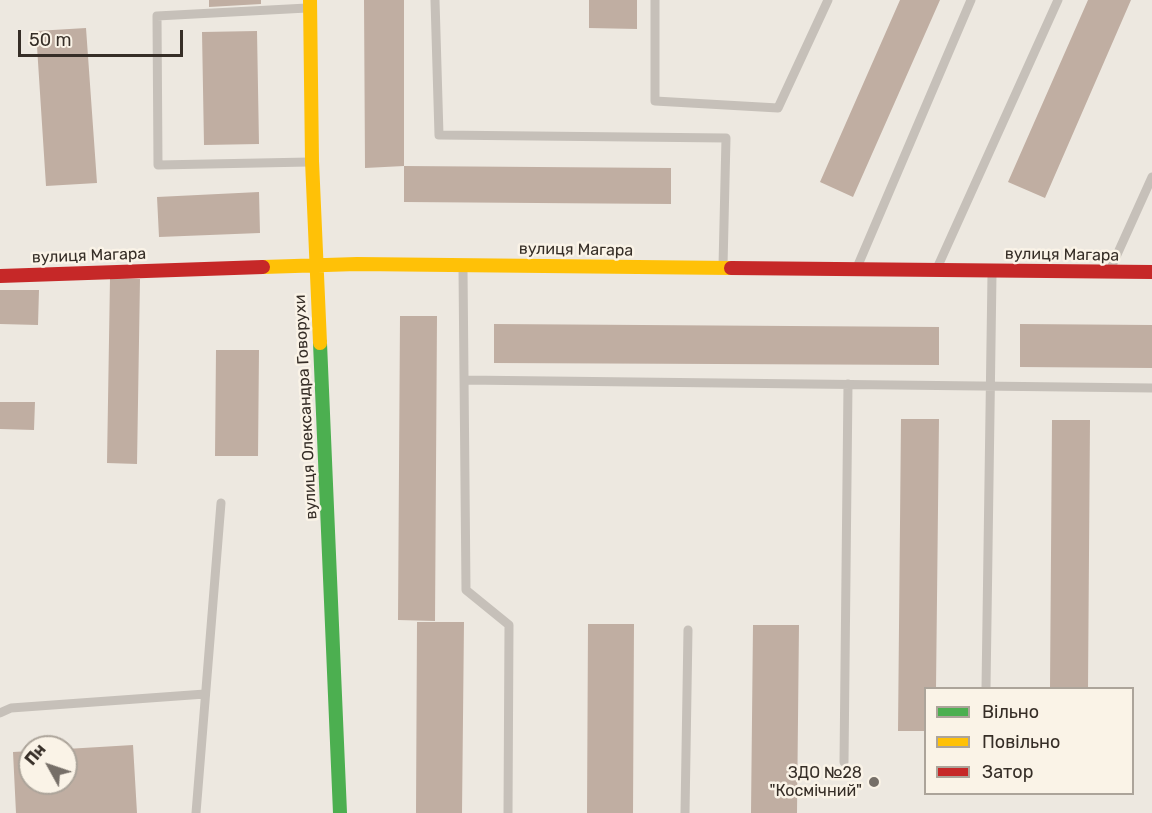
<!DOCTYPE html>
<meta charset="utf-8">
<style>
body{margin:0}
#map{position:relative;width:1152px;height:813px;overflow:hidden;background:#ede8e0;font-family:Rubik,sans-serif}
canvas{display:block}
.legend{position:absolute;left:924px;top:687px;width:210px;height:108px;box-sizing:border-box;background:#faf3e7;border:2px solid #aca49a;margin:0;padding:8px 10px;list-style:none;font-size:18px;color:#362e27}
.legend li{display:flex;align-items:center;gap:12px;height:30px}
.legend b{width:30px;border:2px solid #aca49a}
.north{position:absolute;left:18px;top:735px;width:60px;height:60px;box-sizing:border-box;background:#faf3e7;border:2px solid #aca49a;border-radius:50%;rotate:310deg;font-size:16px;font-weight:700;line-height:24px;text-align:center;color:#362e27}
.north::after{content:'';display:block;margin:auto;width:21px;height:27px;background:#766f68;clip-path:polygon(50% 0,100% 100%,50% 72%,0 100%)}
.scale{position:absolute;left:18px;top:30px;width:165px;height:27px;box-sizing:border-box;border:3px solid #362e27;border-top:0;padding-left:8px;font-size:18px;line-height:21px;white-space:nowrap;color:#362e27;-webkit-text-stroke:4px #faf3e7;paint-order:stroke}
</style>
<div id="map">
<canvas width="1152" height="813"></canvas>
<ul class="legend">
<li><b style="height:8px;background:#4caf50"></b>Вільно</li>
<li><b style="height:8px;background:#ffc107"></b>Повільно</li>
<li><b style="height:8px;background:#c62828"></b>Затор</li>
</ul>
<div class="north">Пн</div>
<div class="scale">50 m</div>
</div>
<script>
const g = document.querySelector('canvas').getContext('2d');
g.lineJoin = 'round';
function fill(path, color) {
  g.fillStyle = color;
  g.fill(path, 'evenodd');
}
function toPath(rows) {
  const path = new Path2D();
  for (const r of rows) {
    path.moveTo(r[0], r[1]);
    for (let i = 2; i < r.length; i += 2) path.lineTo(r[i], r[i + 1]);
  }
  return path;
}
function trace(path, color, width, dash) {
  g.strokeStyle = color;
  g.lineWidth = width;
  g.lineCap = dash ? 'butt' : 'round';
  g.setLineDash(dash || []);
  g.stroke(path);
}
function label(font, color, halo, rows, align = 'center') {
  g.font = font + ' Rubik,sans-serif';
  g.lineWidth = 5;
  g.setLineDash([]);
  g.textBaseline = 'middle';
  g.strokeStyle = halo;
  g.fillStyle = color;
  for (const [text, x, y, turn = 0] of rows) {
    g.save();
    g.translate(x, y);
    g.rotate((+turn || 0) * Math.PI / 180);
    g.textAlign = isNaN(turn) ? turn : align;
    if (halo) g.strokeText(text, 0, 0);
    g.fillText(text, 0, 0);
    g.restore();
  }
}
fill(toPath([
 [209,0,261,0,261,4,209,7],
 [364,0,404,0,404,166,365,168],
 [589,0,637,0,637,29,589,28],
 [900,0,940,0,853,197,820,182],
 [1088,0,1131,0,1045,198,1008,182],
 [86,28,97,183,46,186,36,31],
 [257,31,259,144,204,145,202,32],
 [404,166,671,168,671,204,404,202],
 [259,192,260,233,159,237,157,197],
 [110,278,140,279,137,464,107,463],
 [0,290,39,290,38,325,0,324],
 [400,316,437,316,435,621,398,620],
 [494,324,939,327,939,365,494,363],
 [1020,324,1152,325,1152,368,1020,367],
 [216,350,259,350,258,456,215,456],
 [0,402,35,402,34,430,0,429],
 [901,419,939,419,936,688,926,688,926,731,898,731],
 [1052,420,1090,420,1088,688,1050,688],
 [417,622,464,622,462,813,416,813],
 [588,624,634,624,633,813,587,813],
 [753,625,799,625,797,813,751,813],
 [133,745,137,813,16,813,13,752,30,751,30,783,66,783,66,749]
]), '#c0aea2');
trace(toPath([
 [435,0,439,135,726,138,723,266],
 [655,0,655,101,778,108,828,0],
 [307,8,157,16,158,165,309,162],
 [858,265,971,0],
 [938,266,1058,0],
 [1111,268,1152,177],
 [463,269,466,590,509,625,508,813],
 [464,380,1152,388],
 [986,688,992,274],
 [0,713,11,708,205,694],
 [844,762,848,384],
 [196,813,221,503],
 [685,813,688,630]
]), '#c6c0b9', 9);
trace(toPath([
 [320,343,340,813]
]), '#4caf50', 14);
trace(toPath([
 [310,0,312,161,320,343],
 [263,267,357,264,731,268]
]), '#ffc107', 14);
trace(toPath([
 [731,268,1152,272],
 [0,276,263,267]
]), '#c62828', 14);
for (const [x, y, r, color] of [
 [874,782,6,"#766f68"]
]) {
  const dot = new Path2D();
  dot.arc(x, y, r, 0, 2 * Math.PI);
  g.fillStyle = color;
  g.fill(dot);
  trace(dot, '#faf3e7', 2);
}
label('16px', '#362e27', '#faf3e7', [
 ["вулиця Магара",576,250,1],
 ["вулиця Магара",1062,255,1],
 ["вулиця Магара",89,256,-2],
 ["вулиця Олександра Говорухи",306,407,-93]
]);
label('16px', '#362e27', '#faf3e7', [
 ["ЗДО №28",862,773],
 ["\"Космічний\"",862,791]
], 'right');
</script>
